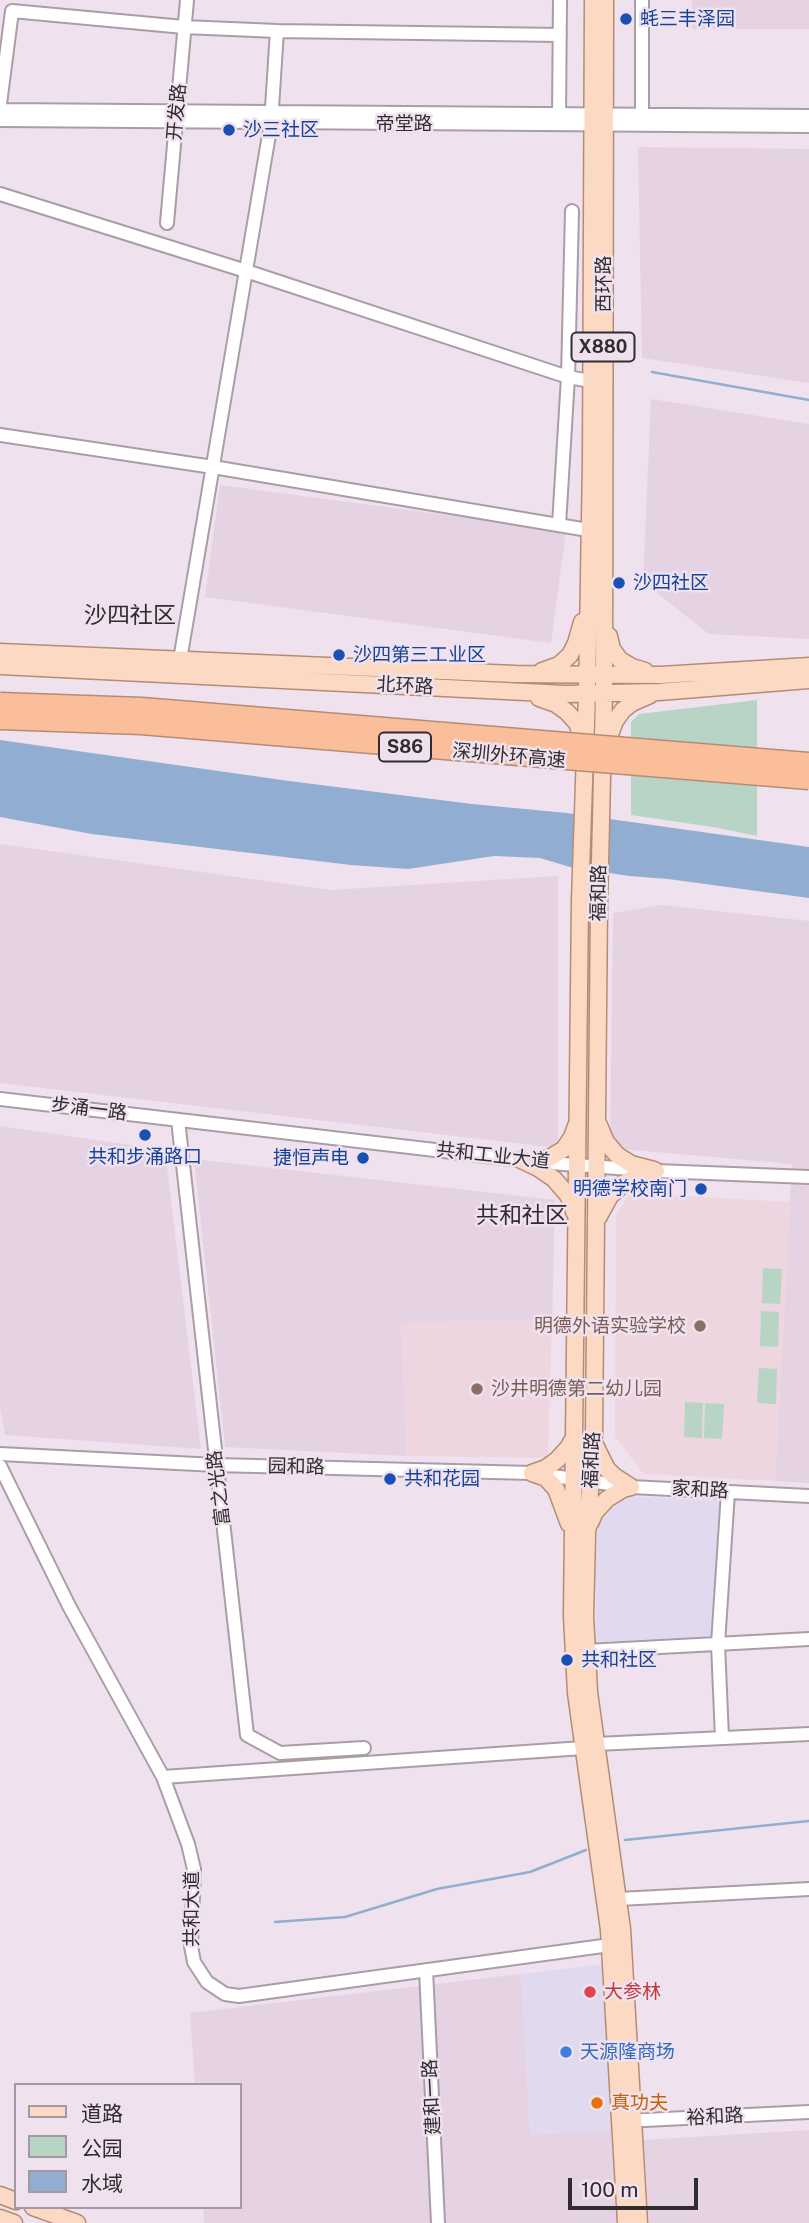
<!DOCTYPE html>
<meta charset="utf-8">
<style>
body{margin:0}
#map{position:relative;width:809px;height:2223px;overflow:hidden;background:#efe2ee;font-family:"Public Sans","Noto Sans SC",sans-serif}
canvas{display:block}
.legend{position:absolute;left:14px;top:2083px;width:228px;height:126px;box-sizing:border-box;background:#efe2ee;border:2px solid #a399a2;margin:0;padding:9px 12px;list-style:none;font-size:21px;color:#312c30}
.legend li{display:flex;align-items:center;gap:14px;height:35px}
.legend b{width:35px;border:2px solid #a399a2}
.scale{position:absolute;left:568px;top:2178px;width:130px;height:32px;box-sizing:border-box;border:4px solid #312c30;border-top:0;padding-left:9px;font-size:21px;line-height:24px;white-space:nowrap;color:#312c30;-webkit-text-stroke:5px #efe2ee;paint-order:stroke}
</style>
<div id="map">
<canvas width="809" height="2223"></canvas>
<ul class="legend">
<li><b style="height:9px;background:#fcd9c2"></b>道路</li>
<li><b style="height:19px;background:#b7d4c5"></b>公园</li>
<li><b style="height:19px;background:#91aed2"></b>水域</li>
</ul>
<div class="scale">100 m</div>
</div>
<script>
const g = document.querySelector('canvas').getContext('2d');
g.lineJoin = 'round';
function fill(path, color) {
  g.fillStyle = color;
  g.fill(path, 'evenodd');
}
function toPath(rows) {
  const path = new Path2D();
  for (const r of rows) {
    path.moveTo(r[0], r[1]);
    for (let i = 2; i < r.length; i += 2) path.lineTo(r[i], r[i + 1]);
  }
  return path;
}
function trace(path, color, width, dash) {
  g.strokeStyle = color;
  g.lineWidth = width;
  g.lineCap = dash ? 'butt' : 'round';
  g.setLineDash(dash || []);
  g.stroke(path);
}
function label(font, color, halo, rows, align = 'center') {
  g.font = font + ' "Public Sans","Noto Sans SC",sans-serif';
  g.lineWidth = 5;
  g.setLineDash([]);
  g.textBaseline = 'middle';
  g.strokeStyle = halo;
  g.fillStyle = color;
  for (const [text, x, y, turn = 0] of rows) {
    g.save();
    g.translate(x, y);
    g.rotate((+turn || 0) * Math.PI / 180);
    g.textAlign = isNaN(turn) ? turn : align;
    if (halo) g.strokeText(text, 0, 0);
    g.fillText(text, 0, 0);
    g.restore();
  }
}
fill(toPath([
 [624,1496,722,1501,713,1636,596,1642,595,1577,598,1524],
 [602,1964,611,2130,530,2135,521,1974]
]), '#e1d9ee');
fill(toPath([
 [692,0,809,0,809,29,692,29],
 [638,147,809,149,809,383,642,358],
 [651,399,809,424,809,639,709,634,643,582],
 [220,485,566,531,551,643,205,597],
 [0,844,331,890,558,876,558,1148,0,1083],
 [661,905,809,921,809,1483,775,1481,792,1164,610,1148,613,913],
 [0,1126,165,1150,201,1449,5,1435,0,1407],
 [194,1159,555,1200,552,1321,401,1322,407,1456,225,1447],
 [521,1974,530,2135,611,2130,616,2223,204,2223,203,2207,240,2207,240,2085,195,2085,190,2013],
 [809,2130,809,2223,649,2223,644,2140]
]), '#e5d2e3');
fill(toPath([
 [630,1193,791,1202,775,1481,643,1474,615,1436,616,1215],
 [552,1321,548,1458,407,1456,401,1322]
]), '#edd6e0');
fill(toPath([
 [757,700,757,836,713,827,631,815,631,722,639,714],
 [763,1268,782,1269,780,1304,762,1303],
 [761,1311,779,1312,778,1347,760,1346],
 [759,1368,777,1369,776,1404,757,1403],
 [685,1402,703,1403,702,1438,684,1437],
 [705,1403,724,1404,722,1439,704,1438]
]), '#b7d4c5');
fill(toPath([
 [0,740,289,781,472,804,567,813,809,847,809,898,668,879,629,876,570,867,540,858,494,856,408,869,351,865,92,834,0,817]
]), '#91aed2');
trace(toPath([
 [652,372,809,400],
 [625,1840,809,1821],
 [275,1922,345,1917,437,1889,530,1872,586,1850]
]), '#91aed2', 2.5);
const minor = toPath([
 [0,104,12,11,184,27,277,31,560,35],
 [0,110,809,116],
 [559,116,560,0],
 [0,120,809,126],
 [642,122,642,0],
 [0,194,246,271,568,377,590,381],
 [167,223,187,0],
 [0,435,213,467,588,530],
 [559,525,568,377,572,211],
 [180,660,271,123,277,31],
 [0,1099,537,1162,656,1171,809,1177],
 [178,1120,247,1735,280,1753,364,1748],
 [0,1454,216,1465,532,1473,631,1487,809,1496],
 [0,1466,69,1606,163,1777,188,1844,194,1869,191,1946,194,1962,207,1982,225,1994,239,1996,610,1945],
 [586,1651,809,1639],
 [722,1738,718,1644,728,1492],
 [596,1744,809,1734],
 [163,1777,583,1748],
 [619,1899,809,1889],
 [426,1970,438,2223],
 [624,2121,809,2112]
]);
const major = toPath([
 [593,0,591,459,587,694,580,900,572,1616,576,1693,609,1930,626,2223],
 [605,0,604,693,599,905,594,1433,587,1536,585,1616,589,1692,622,1929,639,2223],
 [609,636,612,649,620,660,632,667,645,671],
 [0,652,515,674,661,675,809,666],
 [0,666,566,694,659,692,809,680],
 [542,671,559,665,570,655,576,643,582,622],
 [539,698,556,704,567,712,577,723,582,737],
 [608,740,615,721,623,710,632,703,650,695],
 [599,1125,606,1142,617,1155,631,1164,654,1170],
 [521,1160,538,1168,554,1179,567,1194,572,1202,574,1212],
 [537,1162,551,1157,564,1149,572,1137,576,1126],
 [598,1218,610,1196,623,1184,639,1175,656,1171],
 [595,1445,607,1469,614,1476,631,1487],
 [532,1473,546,1478,556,1489,569,1524],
 [532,1473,546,1468,557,1460,568,1448,574,1437],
 [590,1523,595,1512,607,1499,623,1489,631,1487],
 [0,2195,16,2201],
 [33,2207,77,2223],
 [0,2218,14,2223]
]);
trace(minor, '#a99da8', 16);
trace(major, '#b48c75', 19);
trace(minor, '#fff', 12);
trace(major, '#fcd9c2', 16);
const highwayBridge = toPath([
 [0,702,142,707,809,762],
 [0,720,141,725,809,780]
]);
trace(highwayBridge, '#b48c75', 21, []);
trace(highwayBridge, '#fabf9a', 18);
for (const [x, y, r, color] of [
 [626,19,7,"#1a4fb4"],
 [229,130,7,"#1a4fb4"],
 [619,583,7,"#1a4fb4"],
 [339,655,7,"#1a4fb4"],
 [145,1135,7,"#1a4fb4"],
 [363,1158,7,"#1a4fb4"],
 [701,1189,7,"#1a4fb4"],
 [700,1326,7,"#8d6e63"],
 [477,1389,7,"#8d6e63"],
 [390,1479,7,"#1a4fb4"],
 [567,1660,7,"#1a4fb4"],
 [590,1992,7,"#e0444e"],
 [566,2052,7,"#3f7fe0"],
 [597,2103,7,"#e8710a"]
]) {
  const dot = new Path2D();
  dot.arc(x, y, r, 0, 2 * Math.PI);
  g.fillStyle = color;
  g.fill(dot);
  trace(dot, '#efe2ee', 2.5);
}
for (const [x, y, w] of [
 [603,347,63],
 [405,747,52]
]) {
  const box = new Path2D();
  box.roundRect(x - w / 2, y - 14.5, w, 29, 5);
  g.fillStyle = '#efe2ee';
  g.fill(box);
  trace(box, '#312c30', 2);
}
label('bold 18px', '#312c30', null, [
 ["X880",603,347],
 ["S86",405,747]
]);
label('19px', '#164399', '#efe2ee', [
 ["蚝三丰泽园",640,19],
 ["沙三社区",243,130],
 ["沙四社区",633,583],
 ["沙四第三工业区",353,655],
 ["共和步涌路口",145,1157,"center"],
 ["捷恒声电",349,1158,"right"],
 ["明德学校南门",687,1189,"right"],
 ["共和花园",404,1479],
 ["共和社区",581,1660]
], 'left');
label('19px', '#312c30', '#efe2ee', [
 ["开发路",177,112,-85],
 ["帝堂路",404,124],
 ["西环路",604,284,-90],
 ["北环路",405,686,3],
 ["深圳外环高速",509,756,5],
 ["福和路",599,893,-89],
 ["步涌一路",89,1109,7],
 ["共和工业大道",493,1156,6],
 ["福和路",592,1460,-87],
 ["园和路",296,1467,1],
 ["富之光路",219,1488,-97],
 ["家和路",700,1490,3],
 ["共和大道",192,1909,-90],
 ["建和一路",432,2097,-93],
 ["裕和路",715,2117,-3]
]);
label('19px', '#785e54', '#efe2ee', [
 ["明德外语实验学校",686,1326],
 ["沙井明德第二幼儿园",491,1389,"left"]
], 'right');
label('19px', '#be3a42', '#efe2ee', [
 ["大参林",604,1992]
], 'left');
label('19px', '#366cbe', '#efe2ee', [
 ["天源隆商场",580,2052]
], 'left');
label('19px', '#c56008', '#efe2ee', [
 ["真功夫",611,2103]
], 'left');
label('23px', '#312c30', '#efe2ee', [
 ["沙四社区",130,616],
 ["共和社区",522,1216]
]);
</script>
